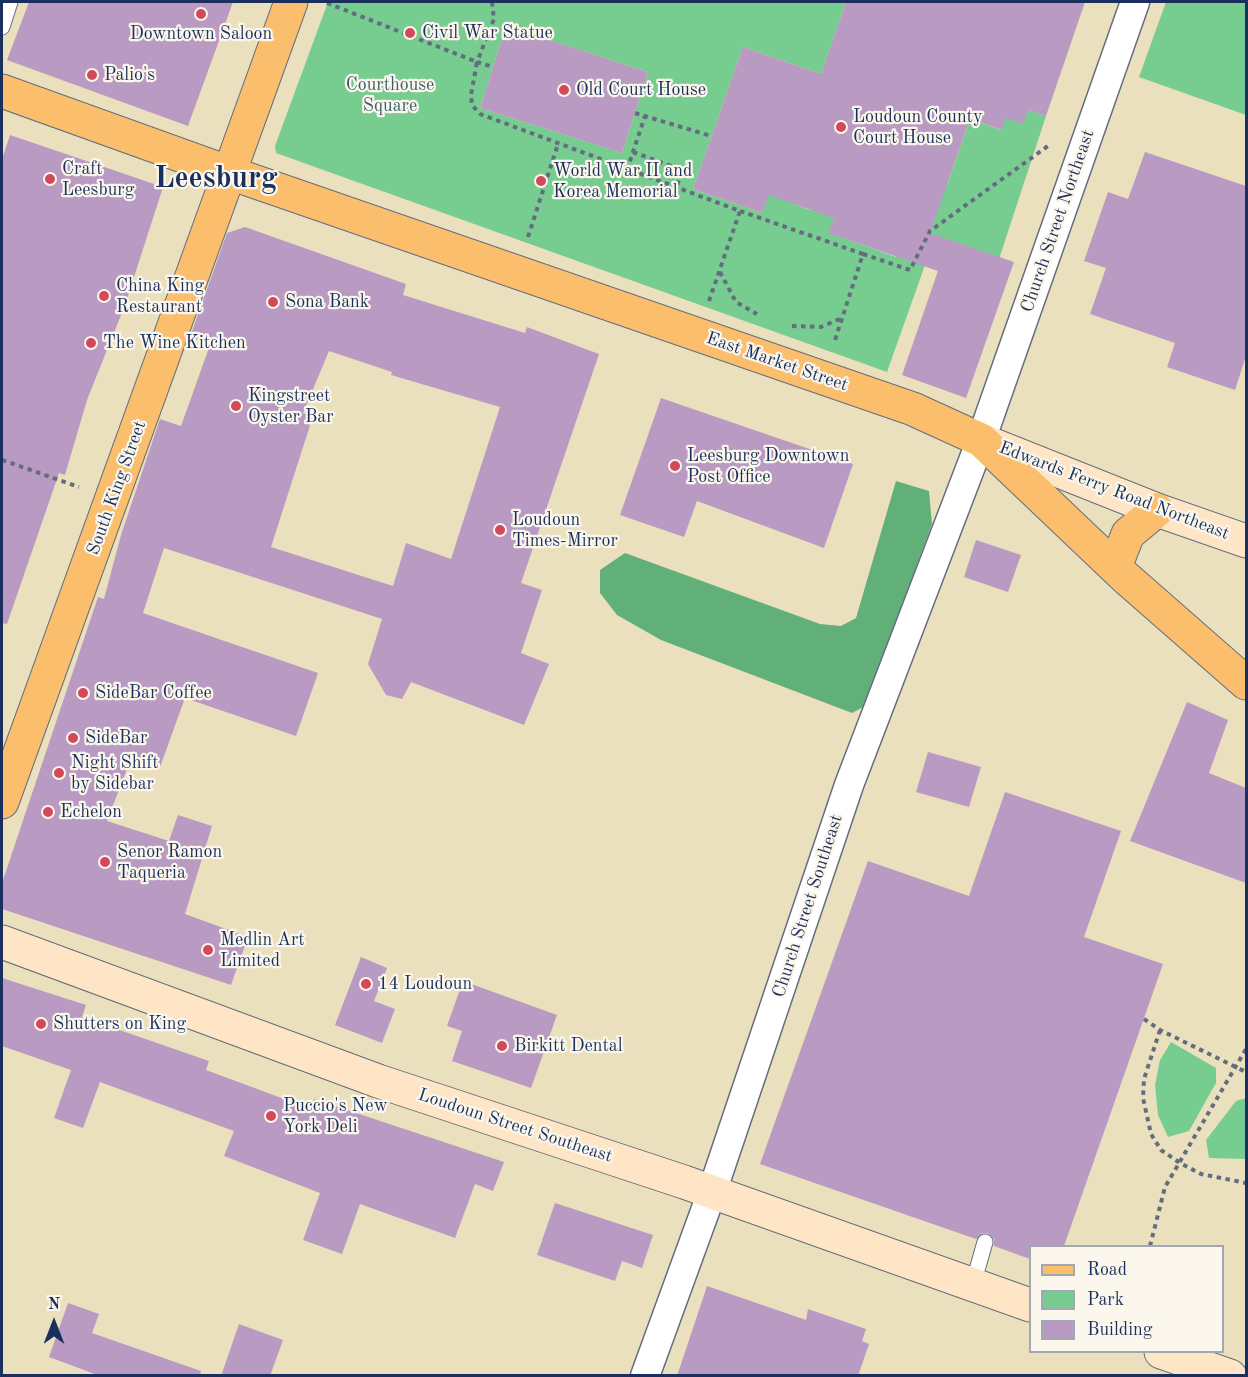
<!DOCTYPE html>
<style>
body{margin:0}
#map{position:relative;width:1248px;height:1377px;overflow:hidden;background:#ebe0bd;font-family:"Old Standard TT",serif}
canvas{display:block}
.frame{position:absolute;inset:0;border:3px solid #1b2f5e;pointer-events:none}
.legend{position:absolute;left:1029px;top:1245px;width:195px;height:108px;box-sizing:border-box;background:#fbf7ec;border:2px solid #a1a7b3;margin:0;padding:8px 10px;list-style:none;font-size:18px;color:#1b2f5e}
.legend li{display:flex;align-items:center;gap:12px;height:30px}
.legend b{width:30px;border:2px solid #a1a7b3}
.north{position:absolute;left:24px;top:1293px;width:60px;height:60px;-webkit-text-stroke:4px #fbf7ec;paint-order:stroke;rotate:0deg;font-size:16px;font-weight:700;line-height:24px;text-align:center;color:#1b2f5e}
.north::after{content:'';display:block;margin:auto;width:21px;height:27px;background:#1b2f5e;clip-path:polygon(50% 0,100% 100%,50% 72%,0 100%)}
</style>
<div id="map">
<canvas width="1248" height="1377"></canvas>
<div class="frame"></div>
<ul class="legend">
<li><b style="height:8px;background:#fabe6d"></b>Road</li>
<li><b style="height:16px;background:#77cc90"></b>Park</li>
<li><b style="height:16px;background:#b99ac2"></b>Building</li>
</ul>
<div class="north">N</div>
</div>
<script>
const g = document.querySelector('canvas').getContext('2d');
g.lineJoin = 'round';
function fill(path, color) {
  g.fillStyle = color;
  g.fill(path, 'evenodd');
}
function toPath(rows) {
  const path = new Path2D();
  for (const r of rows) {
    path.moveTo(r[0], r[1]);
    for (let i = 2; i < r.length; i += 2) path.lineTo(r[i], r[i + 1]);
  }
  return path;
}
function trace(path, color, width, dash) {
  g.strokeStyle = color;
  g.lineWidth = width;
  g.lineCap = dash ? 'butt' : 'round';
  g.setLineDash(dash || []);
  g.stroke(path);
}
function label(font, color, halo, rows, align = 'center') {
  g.font = font + ' "Old Standard TT",serif';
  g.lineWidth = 4.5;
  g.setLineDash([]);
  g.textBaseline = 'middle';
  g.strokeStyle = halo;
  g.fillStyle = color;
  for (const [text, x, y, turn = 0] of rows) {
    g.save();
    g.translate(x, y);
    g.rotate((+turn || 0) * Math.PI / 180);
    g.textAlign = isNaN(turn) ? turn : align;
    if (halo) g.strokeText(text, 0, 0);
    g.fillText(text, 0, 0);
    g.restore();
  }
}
fill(toPath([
 [328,2,846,2,821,74,743,47,693,189,762,213,774,178,793,184,787,201,810,210,840,201,829,233,896,257,947,185,970,119,1001,130,1006,118,1028,110,1046,116,999,259,935,237,887,372,276,153,275,146],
 [506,26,648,72,622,153,480,108],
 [1166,2,1246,2,1246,115,1139,77],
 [1171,1042,1216,1068,1216,1083,1189,1131,1168,1137,1158,1115,1155,1085,1160,1060],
 [1246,1098,1246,1159,1209,1158,1206,1140,1236,1101]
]), '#77cc90');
fill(toPath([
 [896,481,929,491,932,524,865,706,852,713,661,640,617,615,600,593,600,570,625,553,820,624,841,626,856,618]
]), '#61b07a');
fill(toPath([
 [29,2,233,2,188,126,7,60],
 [846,2,1085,2,1046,116,1028,110,1023,124,1006,118,1002,130,970,119,930,233,1014,262,966,398,902,375,938,271,828,233,834,218,769,195,762,213,693,189,743,47,821,74],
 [506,26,648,72,622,153,480,108],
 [10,135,163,187,125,305,87,400,65,475,59,473,7,624,2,623,2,159],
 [1145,152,1246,186,1246,356,1235,390,1167,367,1175,343,1090,314,1106,268,1084,261,1108,192,1128,199],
 [245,227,406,284,403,295,525,333,527,327,599,354,521,583,542,590,521,653,549,664,524,725,411,682,402,699,386,695,368,664,382,619,164,548,143,613,318,673,296,736,185,698,160,767,132,756,107,821,169,841,178,815,212,826,185,914,248,937,231,985,2,909,2,883,98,597,104,599,121,535,160,419,181,426,210,345,190,337,227,233],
 [329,351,392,372,391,375,500,407,451,559,406,543,393,586,271,547,313,416,303,413],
 [661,398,853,464,824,548,697,501,684,537,620,515],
 [976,540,1021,555,1008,592,964,577],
 [1187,702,1228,720,1209,773,1246,788,1246,883,1130,841],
 [928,752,981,767,969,807,916,792],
 [1005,792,1121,831,1084,937,1163,964,1064,1246,1030,1246,1030,1259,994,1246,994,1239,988,1233,982,1233,976,1239,760,1164,868,861,969,896],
 [361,957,387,968,374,1001,395,1009,382,1043,335,1025],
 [2,978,86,1005,82,1017,209,1061,206,1070,311,1109,314,1099,504,1162,493,1191,475,1184,455,1238,360,1204,342,1254,303,1240,320,1193,224,1156,234,1131,100,1082,83,1128,54,1118,71,1070,2,1046],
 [463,981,557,1015,531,1088,452,1061,462,1031,447,1026],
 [555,1203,653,1235,642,1268,622,1261,615,1281,537,1255],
 [707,1286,806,1320,808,1309,866,1329,862,1341,869,1344,858,1376,677,1376],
 [68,1303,99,1314,92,1333,201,1371,200,1376,100,1376,49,1357],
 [239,1324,283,1340,270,1376,221,1376]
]), '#b99ac2');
const lane = toPath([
 [2,27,10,2],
 [973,1284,985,1242]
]);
const street = toPath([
 [645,1376,712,1192,849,785,981,440,1135,2]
]);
const secondary = toPath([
 [981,440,1157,510,1246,541],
 [2,942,378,1081,684,1182,1030,1305],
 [1161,1352,1230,1376]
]);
const primary = toPath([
 [2,91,230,173,913,409,981,440,1125,577,1246,683],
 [1115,567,1128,534,1157,510],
 [2,802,291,2]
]);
trace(lane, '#646d7f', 17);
trace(street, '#646d7f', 31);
trace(secondary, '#646d7f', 35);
trace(primary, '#646d7f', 35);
trace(toPath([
 [492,2,494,19,477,62,493,67],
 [327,3,477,62,471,95,472,105,480,114,740,211,709,301],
 [635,113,711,136],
 [633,152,682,170,676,189],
 [627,170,645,116],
 [740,211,863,254,834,343],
 [528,237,558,144],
 [863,254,910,270,930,231,1048,146],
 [720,272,736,302,757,314],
 [792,326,821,327,842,318],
 [2,460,79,487],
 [1144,1019,1160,1030,1246,1072],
 [1160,1030,1144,1079,1143,1098,1151,1134,1161,1150,1180,1163,1201,1174,1246,1183],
 [1150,1246,1165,1187,1246,1049]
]), '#646d7f', 4, [4.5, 4.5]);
trace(lane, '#fff', 15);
trace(street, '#fff', 28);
trace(secondary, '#fde5c5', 33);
trace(primary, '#fabe6d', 33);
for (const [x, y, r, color] of [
 [201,14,6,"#d1495b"],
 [410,33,6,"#d1495b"],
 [92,75,6,"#d1495b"],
 [564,90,6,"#d1495b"],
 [841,127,6,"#d1495b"],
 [50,179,6,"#d1495b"],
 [541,181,6,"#d1495b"],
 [104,296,6,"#d1495b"],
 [273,302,6,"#d1495b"],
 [91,343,6,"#d1495b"],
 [236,406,6,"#d1495b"],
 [675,466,6,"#d1495b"],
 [500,530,6,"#d1495b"],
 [83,693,6,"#d1495b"],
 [73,738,6,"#d1495b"],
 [59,773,6,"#d1495b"],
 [48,812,6,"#d1495b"],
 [105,862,6,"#d1495b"],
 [208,950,6,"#d1495b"],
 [366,984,6,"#d1495b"],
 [41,1024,6,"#d1495b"],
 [502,1046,6,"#d1495b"],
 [271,1116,6,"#d1495b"]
]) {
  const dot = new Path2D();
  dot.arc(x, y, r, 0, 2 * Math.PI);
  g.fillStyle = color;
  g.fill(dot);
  trace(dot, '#fbf7ec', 2);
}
label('18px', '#1b2f5e', '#fbf7ec', [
 ["Civil War Statue",422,33],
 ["Downtown Saloon",201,34,"center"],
 ["Palio's",104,75],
 ["Old Court House",576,90],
 ["Loudoun County",853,117],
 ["Court House",853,138],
 ["Craft",62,169],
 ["Leesburg",62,190],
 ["World War II and",553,171],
 ["Korea Memorial",553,192],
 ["China King",116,286],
 ["Restaurant",116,307],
 ["Sona Bank",285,302],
 ["The Wine Kitchen",103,343],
 ["Kingstreet",248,396],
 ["Oyster Bar",248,417],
 ["Leesburg Downtown",687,456],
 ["Post Office",687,477],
 ["Loudoun",512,520],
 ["Times-Mirror",512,541],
 ["SideBar Coffee",95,693],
 ["SideBar",85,738],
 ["Night Shift",71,763],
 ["by Sidebar",71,784],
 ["Echelon",60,812],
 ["Senor Ramon",117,852],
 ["Taqueria",117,873],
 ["Medlin Art",220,940],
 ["Limited",220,961],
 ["14 Loudoun",378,984],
 ["Shutters on King",53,1024],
 ["Birkitt Dental",514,1046],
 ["Puccio's New",283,1106],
 ["York Deli",283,1127]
], 'left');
label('18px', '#375e6d', '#fbf7ec', [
 ["Courthouse",390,85],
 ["Square",390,106]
]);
label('18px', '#1b2f5e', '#fbf7ec', [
 ["Church Street Northeast",1058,221,-71],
 ["East Market Street",777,362,19],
 ["South King Street",117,488,-70],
 ["Edwards Ferry Road Northeast",1114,491,21],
 ["Church Street Southeast",808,906,-72],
 ["Loudoun Street Southeast",515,1126,18]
]);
label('bold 30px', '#1b2f5e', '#fbf7ec', [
 ["Leesburg",216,179]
]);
</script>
